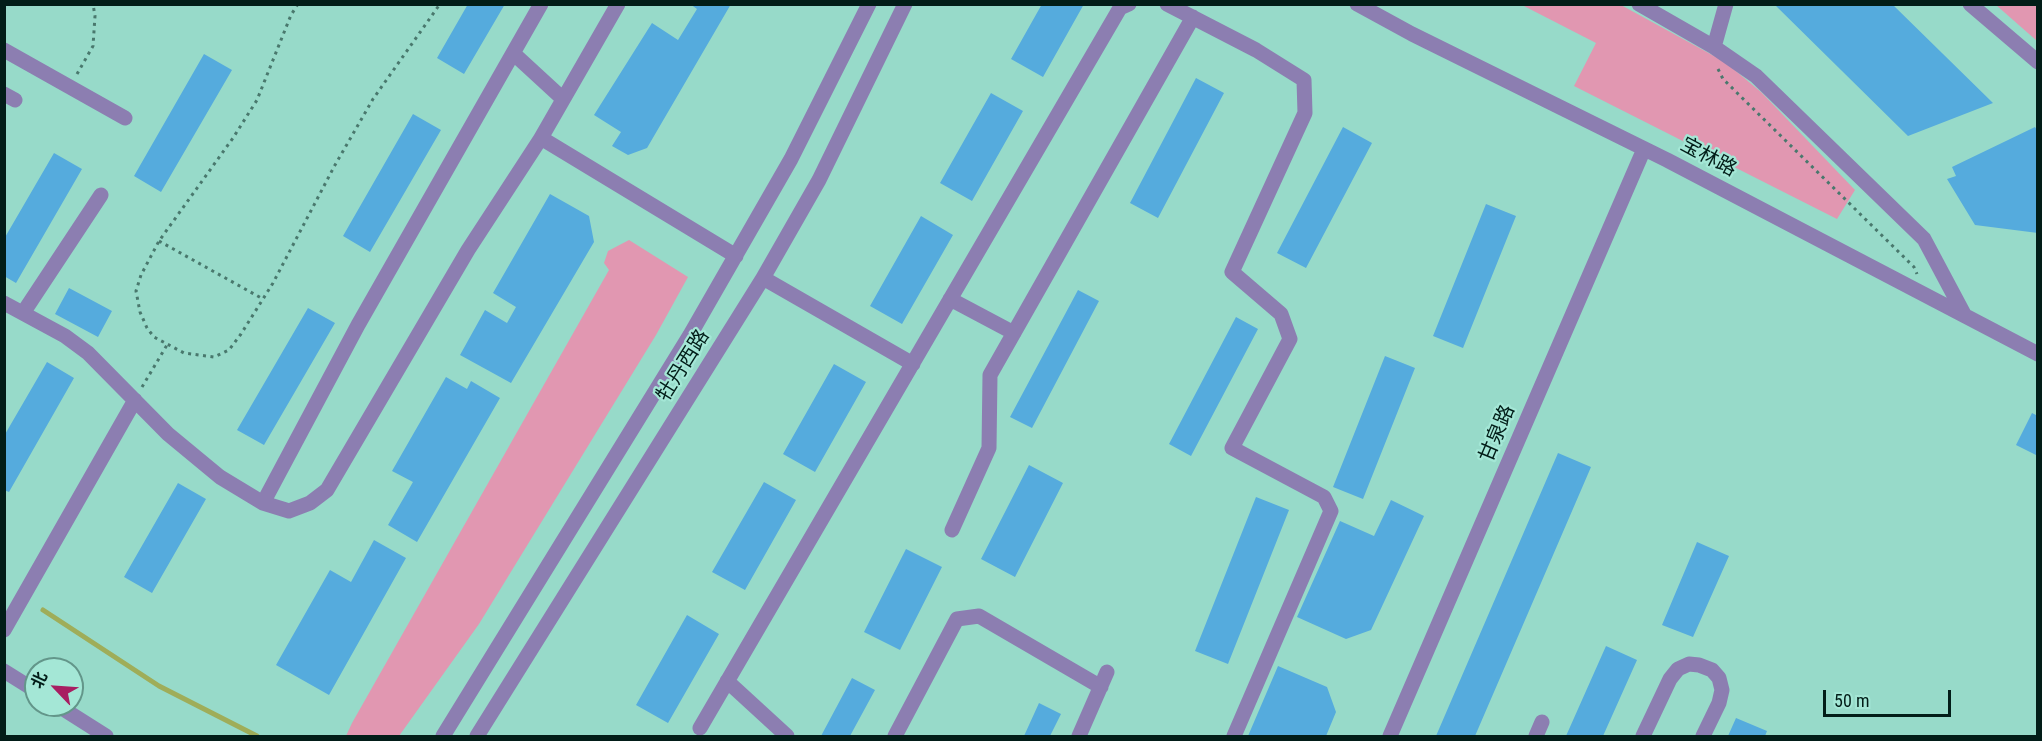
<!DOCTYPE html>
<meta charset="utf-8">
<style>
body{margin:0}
#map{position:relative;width:2042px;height:741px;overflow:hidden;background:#97dac9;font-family:"Roboto Condensed","Noto Sans SC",sans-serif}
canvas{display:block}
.frame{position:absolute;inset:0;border:6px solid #021d18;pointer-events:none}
.north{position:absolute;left:24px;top:657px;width:60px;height:60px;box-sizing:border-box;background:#a4e7d6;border:2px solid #63968a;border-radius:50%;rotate:295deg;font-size:16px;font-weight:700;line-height:24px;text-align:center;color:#021d18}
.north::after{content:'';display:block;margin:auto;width:21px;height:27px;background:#a81e62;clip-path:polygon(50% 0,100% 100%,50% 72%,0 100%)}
.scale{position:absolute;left:1823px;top:690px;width:128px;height:27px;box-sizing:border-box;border:3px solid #021d18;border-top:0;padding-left:8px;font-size:18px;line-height:21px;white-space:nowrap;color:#021d18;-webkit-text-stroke:4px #a4e7d6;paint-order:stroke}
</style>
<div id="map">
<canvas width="2042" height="741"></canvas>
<div class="frame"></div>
<div class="north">北</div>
<div class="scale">50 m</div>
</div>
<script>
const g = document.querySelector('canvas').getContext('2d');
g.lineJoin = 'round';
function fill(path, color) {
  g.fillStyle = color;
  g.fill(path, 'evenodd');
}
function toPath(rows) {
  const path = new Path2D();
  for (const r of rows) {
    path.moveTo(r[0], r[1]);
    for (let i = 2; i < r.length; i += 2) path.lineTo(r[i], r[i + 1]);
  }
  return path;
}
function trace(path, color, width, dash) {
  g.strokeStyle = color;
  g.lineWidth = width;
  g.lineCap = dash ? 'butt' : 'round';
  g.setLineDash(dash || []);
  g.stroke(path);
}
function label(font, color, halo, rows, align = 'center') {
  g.font = font + ' "Roboto Condensed","Noto Sans SC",sans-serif';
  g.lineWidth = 4.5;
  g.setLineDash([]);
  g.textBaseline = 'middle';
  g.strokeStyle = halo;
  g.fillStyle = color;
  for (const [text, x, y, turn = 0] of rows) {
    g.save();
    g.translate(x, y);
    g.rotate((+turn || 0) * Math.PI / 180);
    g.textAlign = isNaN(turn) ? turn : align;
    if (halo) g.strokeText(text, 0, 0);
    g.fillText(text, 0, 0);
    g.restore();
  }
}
fill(toPath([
 [1522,5,1621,5,1725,62,1761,92,1855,190,1837,219,1574,86,1596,43],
 [1996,5,2037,5,2037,41],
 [629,240,688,277,656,335,479,624,399,736,346,736,352,723,609,270,604,263,608,251]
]), '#e197b1');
trace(toPath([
 [43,610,159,686,257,736]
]), '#9fad59', 5);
fill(toPath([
 [468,4,505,4,464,74,437,58],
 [690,4,731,4,647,148,628,155,612,146,621,132,594,115,652,23,678,40,697,9],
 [1042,4,1084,4,1043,77,1011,59],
 [1774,4,1892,4,1993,103,1908,136],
 [204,54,232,70,161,192,134,176],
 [1196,78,1224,93,1158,218,1130,203],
 [991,93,1023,111,972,201,940,183],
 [413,114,441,130,370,252,343,236],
 [1343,127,1372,143,1306,268,1277,253],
 [2035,127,2038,132,2038,233,1975,225,1947,179,1956,176,1952,167],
 [54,153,82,169,16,283,4,276,4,239],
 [550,194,589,216,594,242,511,383,460,355,485,310,507,323,516,307,493,293],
 [1486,204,1516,216,1463,348,1433,336],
 [921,216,953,235,902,324,870,306],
 [69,288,112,311,98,337,55,314],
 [1078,290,1099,301,1032,428,1010,417],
 [308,308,335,323,264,445,237,430],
 [1236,317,1258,329,1191,456,1169,444],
 [1385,356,1415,368,1363,499,1333,487],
 [47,362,74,378,9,492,4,490,4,436],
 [834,364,866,382,815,472,783,454],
 [446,377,467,389,471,381,500,398,417,542,388,525,413,482,392,471],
 [2032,413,2038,416,2038,456,2016,445],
 [1558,453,1591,467,1475,736,1436,736],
 [1029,465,1063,483,1015,577,981,559],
 [764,482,796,500,745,590,712,572],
 [178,483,206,499,152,593,124,577],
 [1256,497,1289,510,1228,664,1195,651],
 [1391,500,1424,516,1371,630,1346,639,1297,617,1340,521,1374,536],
 [374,540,406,558,329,695,276,665,330,570,351,582],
 [1697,542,1729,556,1693,637,1662,625],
 [906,549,942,567,900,650,864,632],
 [687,615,719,634,668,723,636,705],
 [1606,646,1637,660,1603,736,1566,736],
 [1278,666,1327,687,1336,712,1326,736,1248,736],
 [852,678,875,690,850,736,821,736],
 [1039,703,1061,714,1050,736,1024,736],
 [1736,718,1767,731,1765,736,1728,736]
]), '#55abdd');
trace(toPath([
 [298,4,291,15,257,100,233,138,159,241,141,275,136,291,140,312,147,328,154,337,184,353,214,357,229,350,241,334,273,283,335,165,373,99,440,4],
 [1718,69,1723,79,1914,267,1917,274],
 [77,74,93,46,95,16,93,4],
 [159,241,263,299],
 [142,387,167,345]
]), '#49786d', 3, [3, 4.5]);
trace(toPath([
 [1167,4,1256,50,1304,80,1305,113,1232,272,1281,314,1290,339,1232,448,1324,497,1331,511,1234,736],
 [1357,4,1412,34,1667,160,2038,354],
 [1639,4,1714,47,1756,76,1924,239,1965,316],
 [1970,4,2038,62],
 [1714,47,1726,4],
 [4,50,125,118],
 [513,53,563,99],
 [4,94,15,100],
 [541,138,736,256],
 [763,278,913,364],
 [950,299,1014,333],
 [4,303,65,336,88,353,168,434,220,477,263,503,289,511,310,503,327,490,468,250,541,138,618,4],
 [23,313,101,195],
 [263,503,358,325,541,4],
 [952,530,989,448,990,375,1193,17],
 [4,630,135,400],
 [4,671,36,691],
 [727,681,787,736],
 [57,705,106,736],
 [700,728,1120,8,1129,4],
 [443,736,690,335,791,159,869,4],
 [477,736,763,278,819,180,905,4],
 [895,736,957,619,979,616,1101,687],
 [1079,736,1107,672],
 [1390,736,1644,149],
 [1536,736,1542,722],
 [1643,736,1670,679,1678,669,1689,664,1699,665,1712,670,1719,678,1722,690,1719,703,1703,736]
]), '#8c7eb1', 15);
label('20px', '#021d18', '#a4e7d6', [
 ["宝林路",1708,158,28],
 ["牡丹西路",684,366,-58],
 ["甘泉路",1498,434,-67]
]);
</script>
